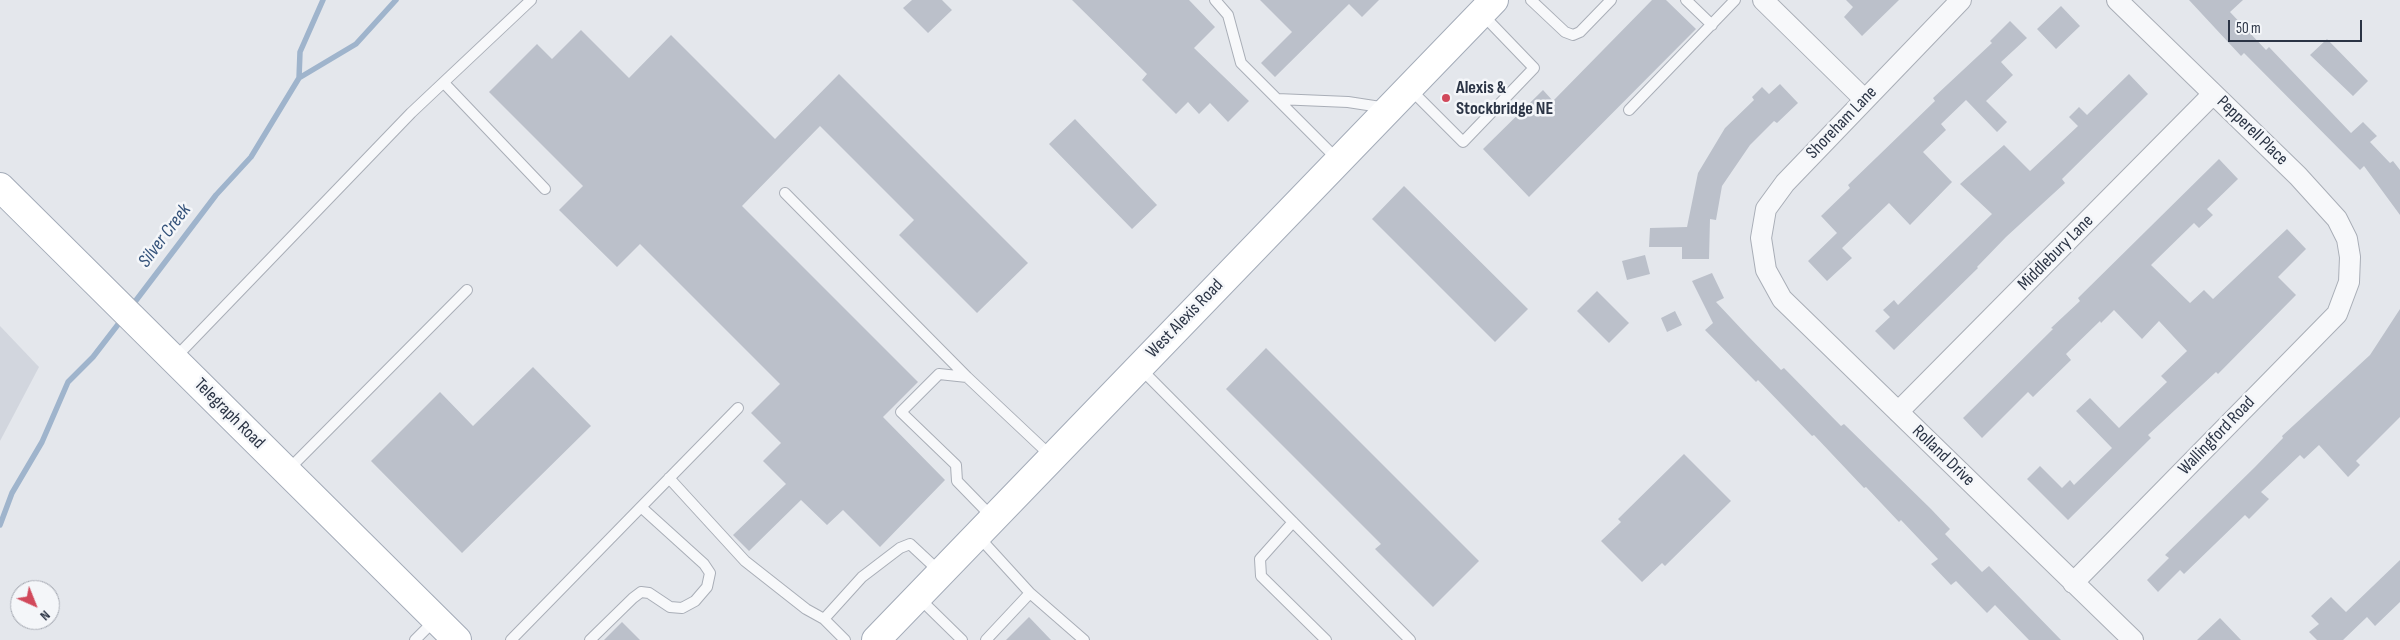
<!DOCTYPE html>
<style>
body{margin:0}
#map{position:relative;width:2400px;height:640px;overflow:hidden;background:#e4e7ec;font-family:"Sofia Sans Condensed",sans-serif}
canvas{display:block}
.north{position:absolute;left:10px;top:580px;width:50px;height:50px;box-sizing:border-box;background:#f4f6f9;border:1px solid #a4a8b1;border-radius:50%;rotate:136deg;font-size:14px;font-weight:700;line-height:20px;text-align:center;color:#2b3445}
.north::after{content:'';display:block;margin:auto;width:18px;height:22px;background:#d1495b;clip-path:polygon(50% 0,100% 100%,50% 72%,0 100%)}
.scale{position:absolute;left:2228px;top:20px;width:134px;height:22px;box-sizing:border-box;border:2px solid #2b3445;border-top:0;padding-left:6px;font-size:15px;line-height:18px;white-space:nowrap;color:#2b3445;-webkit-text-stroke:4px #f4f6f9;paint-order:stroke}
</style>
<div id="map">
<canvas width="2400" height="640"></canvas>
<div class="north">N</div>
<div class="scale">50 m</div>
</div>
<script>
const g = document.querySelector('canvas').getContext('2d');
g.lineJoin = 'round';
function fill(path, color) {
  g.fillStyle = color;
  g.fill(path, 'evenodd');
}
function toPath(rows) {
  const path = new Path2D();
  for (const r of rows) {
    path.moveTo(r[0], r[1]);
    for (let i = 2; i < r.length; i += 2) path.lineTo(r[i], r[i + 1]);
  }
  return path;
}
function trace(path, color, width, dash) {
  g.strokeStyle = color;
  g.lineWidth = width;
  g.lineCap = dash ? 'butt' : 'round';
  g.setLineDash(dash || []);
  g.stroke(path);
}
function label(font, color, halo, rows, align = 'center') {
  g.font = font + ' "Sofia Sans Condensed",sans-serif';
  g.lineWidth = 5;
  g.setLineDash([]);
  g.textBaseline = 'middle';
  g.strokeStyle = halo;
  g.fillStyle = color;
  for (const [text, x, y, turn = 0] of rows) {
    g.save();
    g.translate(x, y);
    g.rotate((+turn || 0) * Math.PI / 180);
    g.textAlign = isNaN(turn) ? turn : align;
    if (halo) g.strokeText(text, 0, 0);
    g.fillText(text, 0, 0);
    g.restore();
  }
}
fill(toPath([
 [0,326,39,367,0,441]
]), '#d2d6de');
trace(toPath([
 [299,78,300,52,323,0],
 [131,307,216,195,251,157,299,78,356,44,396,0],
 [0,525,12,493,42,442,68,382,93,357,123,318]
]), '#9fb4cc', 5.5);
fill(toPath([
 [912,0,942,0,952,10,928,33,903,8],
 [1072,0,1189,0,1215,27,1194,48,1249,101,1228,122,1210,103,1199,114,1188,102,1176,114,1142,80,1147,74],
 [1260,0,1379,0,1362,17,1349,4,1275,77,1261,63,1292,32],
 [1652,0,1666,0,1696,29,1529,197,1483,149,1543,90,1553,101],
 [1846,0,1899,0,1862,36,1844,17,1853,7],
 [2189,0,2243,0,2230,12,2266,50,2269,47,2351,133,2363,122,2377,136,2370,142,2390,163,2393,161,2400,170,2400,215,2364,166,2360,170,2244,53,2241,56],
 [2061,6,2080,26,2056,49,2037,29],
 [2010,21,2027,38,2001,62,2013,75,1986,101,2007,122,1997,132,1966,100,1941,124,1946,130,1923,152,1952,182,1910,225,1889,203,1842,248,1852,258,1827,281,1808,261,1837,233,1821,216,1850,188,1848,185,1935,101,1933,98,1992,43,1990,41],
 [581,30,629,78,671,35,775,139,839,74,1028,263,977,313,899,235,914,220,820,126,742,206,918,382,883,417,945,480,880,547,843,510,827,525,801,500,749,551,733,535,786,484,763,461,781,443,751,413,780,384,640,244,617,267,559,210,583,186,489,92,537,44,552,59],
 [2327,39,2368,81,2353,96,2310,55],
 [2129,74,2148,94,2062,179,2065,183,2006,237,1977,267,1978,268,1894,350,1875,331,1890,317,1883,310,1894,300,1898,305,1992,214,1960,184,2004,145,2030,171,2078,126,2069,117,2079,107,2087,115],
 [1780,84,1798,103,1777,123,1774,121,1750,145,1722,186,1716,220,1710,219,1709,259,1682,259,1682,247,1649,247,1650,228,1687,227,1698,173,1725,128,1754,100,1752,97,1762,87,1769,94],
 [1075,119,1157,205,1132,229,1049,144],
 [2219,159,2238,179,2207,209,2213,215,2199,228,2194,223,2151,265,2190,303,2204,290,2213,299,2287,229,2306,249,2278,277,2296,295,2218,374,2216,372,2148,435,2151,438,2068,520,2027,479,2040,466,2062,488,2070,480,2074,485,2112,448,2076,411,2090,398,2119,428,2167,382,2161,376,2187,351,2159,321,2142,339,2114,310,2101,323,2100,321,2066,354,2071,360,2033,397,2028,392,1982,438,1963,418,2053,329,2051,328,2080,301,2078,298],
 [1404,186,1528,309,1495,342,1372,219],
 [1645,255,1650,274,1627,280,1622,261],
 [1712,273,1724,298,1716,302,1747,335,1781,370,1784,368,1841,426,1844,424,1931,509,1950,529,1945,534,1982,572,1989,566,2061,640,2029,640,1995,605,1987,613,1956,581,1951,585,1931,564,1938,559,1901,520,1899,522,1866,487,1864,488,1814,435,1812,436,1758,380,1756,382,1705,330,1713,323,1692,281],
 [1597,291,1629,323,1609,343,1577,311],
 [2400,309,2400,417,2356,461,2360,465,2348,477,2319,445,2304,459,2300,455,2261,492,2269,499,2249,519,2245,515,2184,574,2180,570,2158,592,2147,580,2169,558,2165,555,2255,467,2283,438,2282,436,2370,355],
 [1675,311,1682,325,1667,332,1661,318],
 [1266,348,1479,561,1433,607,1375,549,1381,544,1226,389],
 [533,367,591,426,462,553,371,461,440,392,473,426],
 [1684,454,1731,501,1665,566,1662,563,1642,582,1601,541,1621,522,1618,519],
 [2400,560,2400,602,2375,626,2367,617,2343,640,2317,640,2309,632,2319,624,2311,616,2331,597,2346,612],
 [1029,617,1051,640,1006,640],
 [2220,618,2241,640,2197,640],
 [622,622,640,640,604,640]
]), '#bbc0ca');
const lane = toPath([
 [1215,0,1228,15,1241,63,1338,160],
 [1531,0,1565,32,1573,35,1580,32,1611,0],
 [1686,0,1712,25],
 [444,83,545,189],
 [1410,89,1463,142,1534,68,1482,14],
 [1277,99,1348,102,1387,108],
 [1629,110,1735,0],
 [785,193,967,377,1051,456],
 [174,359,411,113,531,0],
 [1139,367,1410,640],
 [967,377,939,374,901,412,956,465,957,481,992,517],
 [288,470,467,290],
 [669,478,745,561,806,609,824,619,845,640],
 [641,507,738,408],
 [1293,522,1260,559,1261,576,1326,640],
 [978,536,1030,593,986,640],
 [1030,593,1084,640],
 [918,597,962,640],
 [824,619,862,577,900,548,910,544,940,572],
 [415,640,435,620],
 [511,640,641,507,704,564,710,573,707,587,695,601,682,608,670,607,649,593,641,592,633,598,590,640]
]);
const street = toPath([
 [1763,0,1864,99],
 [1961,0,1785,183,1766,209,1761,238,1766,270,1782,299,2133,640],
 [1898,412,2213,94],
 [2073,583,2337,314,2349,282,2350,257,2347,239,2337,219,2298,176,2117,0]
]);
const primary = toPath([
 [0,187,457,640],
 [876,640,1494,0]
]);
trace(lane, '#a9aeb7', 12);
trace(street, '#a9aeb7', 22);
trace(primary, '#a3abb8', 30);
trace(lane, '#f7f8fa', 10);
trace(street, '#f7f8fa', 20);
trace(primary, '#fff', 28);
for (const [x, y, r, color] of [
 [1446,98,5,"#d1495b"]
]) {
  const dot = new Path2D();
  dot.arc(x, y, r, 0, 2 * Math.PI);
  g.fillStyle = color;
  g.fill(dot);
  trace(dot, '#f4f6f9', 2);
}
label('bold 18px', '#2b3445', '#f4f6f9', [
 ["Alexis &",1456,88],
 ["Stockbridge NE",1456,109]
], 'left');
label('18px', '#2b3445', '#f4f6f9', [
 ["Shoreham Lane",1842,123,-46],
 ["Pepperell Place",2252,131,44],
 ["Middlebury Lane",2056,253,-45],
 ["West Alexis Road",1185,319,-46],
 ["Telegraph Road",229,414,45],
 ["Wallingford Road",2217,436,-46],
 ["Rolland Drive",1943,456,44]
]);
label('italic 19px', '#34527a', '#f4f6f9', [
 ["Silver Creek",165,236,-53]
]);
</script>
